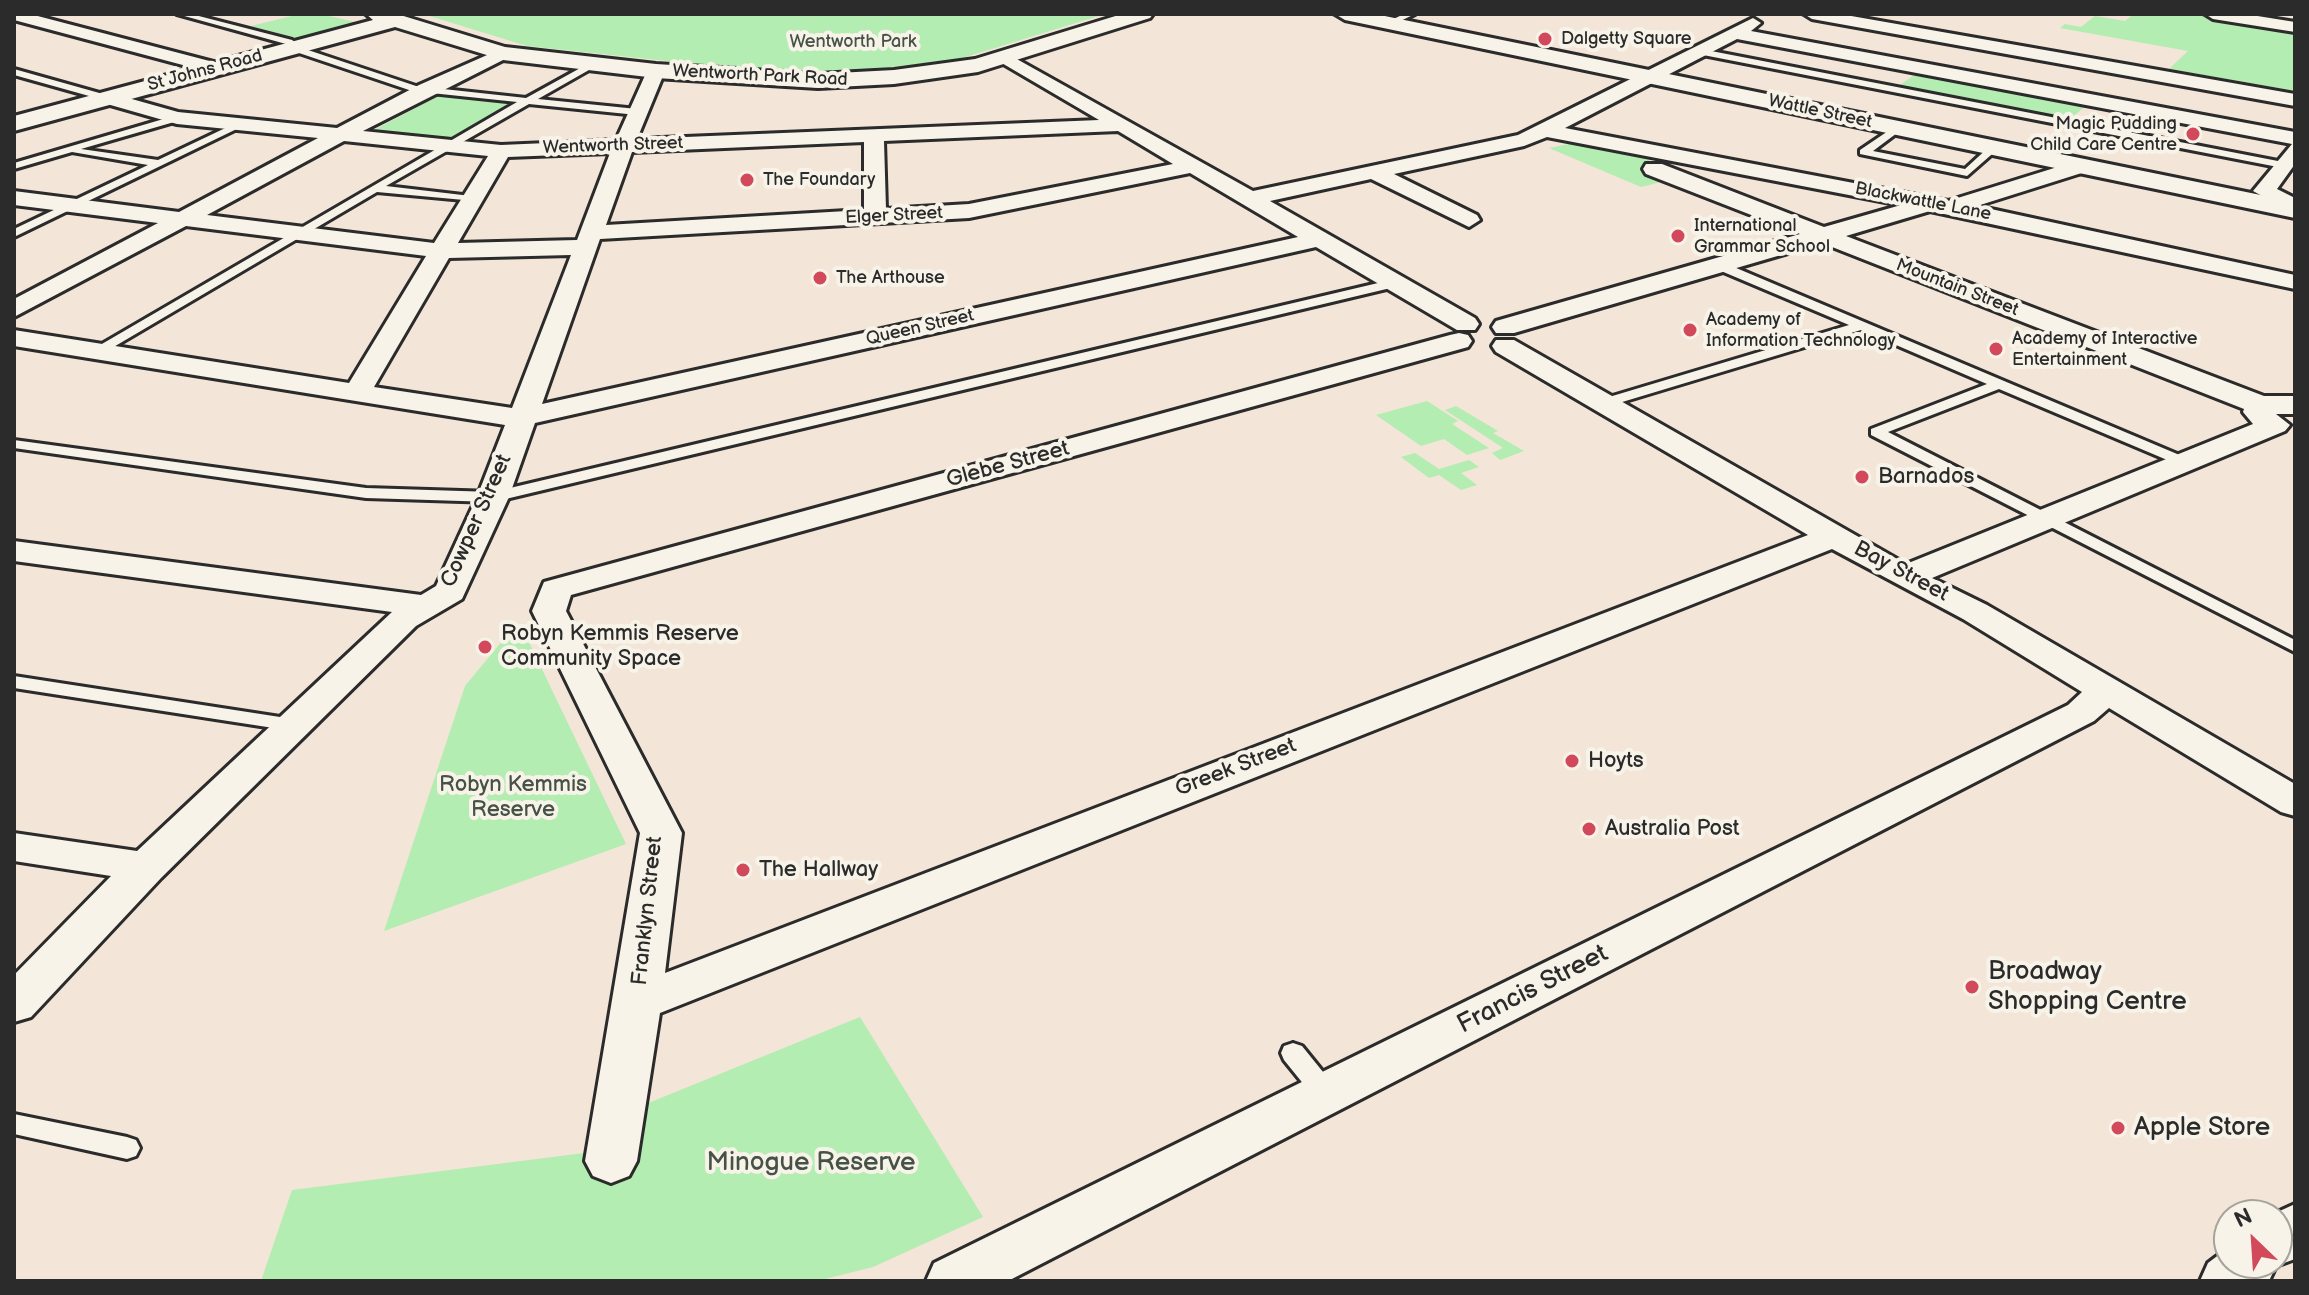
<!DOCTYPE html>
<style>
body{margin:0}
#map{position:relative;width:2309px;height:1295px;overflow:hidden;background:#f3e5d8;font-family:"Balsamiq Sans",sans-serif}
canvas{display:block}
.frame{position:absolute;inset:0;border:16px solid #2b2b2b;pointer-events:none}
.north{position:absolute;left:2213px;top:1199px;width:80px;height:80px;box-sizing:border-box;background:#f7f3e8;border:2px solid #a5a39c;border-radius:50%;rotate:335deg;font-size:22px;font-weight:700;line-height:32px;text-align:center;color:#2b2b2b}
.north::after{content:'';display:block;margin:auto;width:28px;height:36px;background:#d1495b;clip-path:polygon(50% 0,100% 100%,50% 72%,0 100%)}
</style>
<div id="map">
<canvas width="2309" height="1295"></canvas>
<div class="frame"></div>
<div class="north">N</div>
</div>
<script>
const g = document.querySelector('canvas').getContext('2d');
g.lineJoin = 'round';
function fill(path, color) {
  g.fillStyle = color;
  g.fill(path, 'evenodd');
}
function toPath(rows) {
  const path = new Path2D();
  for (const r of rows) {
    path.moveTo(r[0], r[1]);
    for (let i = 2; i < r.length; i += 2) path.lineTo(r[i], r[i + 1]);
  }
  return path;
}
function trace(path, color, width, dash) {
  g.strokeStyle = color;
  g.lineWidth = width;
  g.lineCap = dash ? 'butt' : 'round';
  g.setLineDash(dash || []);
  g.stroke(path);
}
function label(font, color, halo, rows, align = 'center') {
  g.font = font + ' "Balsamiq Sans",sans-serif';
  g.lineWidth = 8;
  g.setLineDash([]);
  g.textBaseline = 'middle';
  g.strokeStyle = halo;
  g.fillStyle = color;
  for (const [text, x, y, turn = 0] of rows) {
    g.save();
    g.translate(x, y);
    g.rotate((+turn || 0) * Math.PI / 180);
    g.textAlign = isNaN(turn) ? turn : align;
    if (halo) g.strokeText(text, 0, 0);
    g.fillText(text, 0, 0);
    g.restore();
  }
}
fill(toPath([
 [300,14,320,14,360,23,300,39,251,26],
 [423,14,1105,14,956,60,844,72,760,71,527,46],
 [2134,14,2190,14,2295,31,2295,91,2169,69,2188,51,2060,28,2065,24,2081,27,2095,16,2125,21],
 [1920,71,2089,103,2069,120,1897,87],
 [442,94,514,102,449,139,374,130],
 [1589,140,1663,156,1650,159,1649,171,1665,181,1641,187,1549,148],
 [1427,401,1458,421,1452,424,1489,448,1467,455,1444,439,1421,446,1376,415],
 [1456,406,1498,431,1493,433,1524,451,1500,460,1492,453,1503,448,1445,410],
 [1415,453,1439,469,1469,460,1479,467,1461,473,1477,485,1461,490,1439,475,1429,478,1401,457],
 [508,634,526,636,626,844,384,931,465,686],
 [860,1017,983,1217,873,1267,817,1281,261,1281,292,1190,592,1152,642,1125,646,1104]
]), '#b3edb1');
const lane = toPath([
 [177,14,191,14,292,40,305,49,416,86,526,98,593,61,596,66,538,99,637,109,642,112,637,115,529,104,386,186,471,196,475,197,475,201,377,192,100,355,95,354,95,348,517,102,412,91,299,53,286,44,177,14],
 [1404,14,1415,14,1392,25,1385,23,1404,14],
 [1701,49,2283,162,2288,165,2283,168,1698,54,1701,49],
 [14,69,110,96,112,98,107,101,14,75,14,69],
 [177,115,181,116,181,120,81,149,158,160,238,122,247,124,14,237,14,229,148,165,72,152,14,169,14,163,177,115],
 [1897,125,1902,128,1901,130,1873,151,1965,169,1990,146,1999,148,1967,176,1860,154,1860,150,1897,125],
 [1714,262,1722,262,2189,459,2189,465,2179,465,1999,389,1888,432,2295,640,2295,652,1871,435,1871,429,1987,384,1861,330,1609,406,1599,406,1599,400,1849,325,1714,268,1714,262],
 [1395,279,1401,283,1399,286,493,502,366,498,14,448,14,440,366,488,493,492,1395,279],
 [14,676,293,719,303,725,293,731,14,688,14,676],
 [1293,1043,1302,1046,1336,1088,1339,1095,1336,1102,1327,1105,1318,1102,1284,1060,1281,1053,1284,1046,1293,1043],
 [14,1114,127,1137,136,1140,140,1148,136,1156,127,1159,14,1134,14,1114]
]);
const street = toPath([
 [14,14,30,14,221,64,224,68,215,73,209,72,14,20,14,14],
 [1804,14,1840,14,2295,94,2295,106,1812,19,1804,14],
 [2205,14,2245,14,2295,22,2295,32,2213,19,2205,14],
 [1753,18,1761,23,1751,31,2295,132,2295,164,2277,189,2295,198,2295,214,2253,191,2292,144,1737,39,1565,128,1948,201,2080,160,2088,161,2091,166,2088,171,1977,206,2295,275,2295,289,1930,211,1846,236,2264,396,2295,396,2295,414,2276,414,2290,425,2285,431,1932,578,1987,605,2295,784,2295,816,2281,812,2109,708,2094,721,1008,1281,926,1281,934,1263,2068,705,2082,692,1963,619,1832,549,660,1013,637,1161,629,1176,611,1183,593,1176,585,1161,640,833,532,611,544,582,1450,335,1459,333,1468,335,1472,341,1468,347,571,595,566,611,682,833,665,973,1808,535,1496,352,1492,346,1496,340,1514,340,1906,564,2253,424,2243,412,2244,409,1822,243,1514,333,1496,333,1492,327,1496,321,1800,234,1646,174,1643,169,1646,164,1662,164,1824,227,1901,205,1547,137,1524,146,1394,174,1477,215,1480,220,1469,227,1371,179,1270,201,1475,318,1479,324,1475,330,1457,330,1316,247,535,423,509,497,462,599,416,626,161,878,31,1017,14,1022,14,975,111,876,14,861,14,833,137,851,392,612,14,561,14,541,421,595,436,586,477,497,505,425,14,346,14,330,349,383,426,256,186,226,14,317,14,299,158,223,14,205,14,191,179,212,318,138,177,124,100,102,97,98,100,94,107,92,178,112,337,128,419,85,503,48,512,53,509,57,363,131,501,145,616,140,647,71,656,65,665,71,637,139,1099,120,1000,62,1000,54,1006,53,1253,191,1518,135,1753,18],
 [1118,131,1173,164,969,204,886,209,884,141,1118,131],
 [344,141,488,156,434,243,207,215,344,141],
 [864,142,864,210,606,225,632,152,864,142],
 [610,153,577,240,458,243,508,157,610,153],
 [1190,173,1298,237,542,404,600,239,969,218,1190,173],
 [571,255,512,408,374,387,449,258,571,255],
 [2295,1204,2295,1259,2276,1266,2269,1281,2200,1281,2208,1263,2229,1247,2229,1263,2277,1263,2277,1215,2271,1215,2295,1204]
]);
const secondary = toPath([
 [366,14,397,14,505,47,656,64,818,74,894,70,975,59,1122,14,1153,14,1150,18,978,72,894,84,818,88,656,78,503,60,395,27,14,131,14,116,373,20,366,14]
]);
const primary = toPath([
 [1335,14,1375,14,2295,202,2295,218,1345,20,1335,14]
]);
trace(lane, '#2b2b2b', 6);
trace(street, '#2b2b2b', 6);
trace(secondary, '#2b2b2b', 6);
trace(primary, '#2b2b2b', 6);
fill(lane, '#f7f3e8');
fill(street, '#f7f3e8');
fill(secondary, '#f7f3e8');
fill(primary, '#f7f3e8');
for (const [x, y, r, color] of [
 [1545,39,8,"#d1495b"],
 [2193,134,8,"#d1495b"],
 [747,180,8,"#d1495b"],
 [1678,236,8,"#d1495b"],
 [820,278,8,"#d1495b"],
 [1690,330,8,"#d1495b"],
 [1996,349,8,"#d1495b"],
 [1862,477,8,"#d1495b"],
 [485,647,8,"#d1495b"],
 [1572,761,8,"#d1495b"],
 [1589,829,8,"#d1495b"],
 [743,870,8,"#d1495b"],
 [1972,987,8,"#d1495b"],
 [2118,1128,8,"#d1495b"]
]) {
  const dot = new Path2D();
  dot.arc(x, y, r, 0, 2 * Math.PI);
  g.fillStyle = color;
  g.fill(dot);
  trace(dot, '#f7f3e8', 3);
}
label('18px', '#2b2b2b', '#f7f3e8', [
 ["Dalgetty Square",1561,39],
 ["Magic Pudding",2177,124,"right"],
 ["Child Care Centre",2177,145,"right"],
 ["The Foundary",763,180],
 ["International",1694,226],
 ["Grammar School",1694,247],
 ["The Arthouse",836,278],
 ["Academy of",1706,320],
 ["Information Technology",1706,341],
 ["Academy of Interactive",2012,339],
 ["Entertainment",2012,360]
], 'left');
label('18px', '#465246', '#f7f3e8', [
 ["Wentworth Park",853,42]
]);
label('18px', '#2b2b2b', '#f7f3e8', [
 ["St Johns Road",205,71,-15],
 ["Wentworth Park Road",760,76,3],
 ["Wattle Street",1820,112,12],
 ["Wentworth Street",613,146,-2],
 ["Blackwattle Lane",1923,202,11],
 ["Elger Street",894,216,-3],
 ["Mountain Street",1957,288,21],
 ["Queen Street",920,328,-13]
]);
label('22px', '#2b2b2b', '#f7f3e8', [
 ["Glebe Street",1008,465,-15],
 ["Cowper Street",477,521,-66],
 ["Bay Street",1901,572,28],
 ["Greek Street",1236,768,-21],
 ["Franklyn Street",648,911,-84]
]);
label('22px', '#2b2b2b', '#f7f3e8', [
 ["Barnados",1878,477],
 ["Robyn Kemmis Reserve",501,634],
 ["Community Space",501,659],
 ["Hoyts",1588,761],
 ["Australia Post",1605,829],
 ["The Hallway",759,870]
], 'left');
label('22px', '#465246', '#f7f3e8', [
 ["Robyn Kemmis",513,785],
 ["Reserve",513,810]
]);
label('26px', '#2b2b2b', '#f7f3e8', [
 ["Broadway",1988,972],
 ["Shopping Centre",1988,1002],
 ["Apple Store",2134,1128]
], 'left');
label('26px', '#2b2b2b', '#f7f3e8', [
 ["Francis Street",1533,990,-27]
]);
label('26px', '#465246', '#f7f3e8', [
 ["Minogue Reserve",811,1163]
]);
</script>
